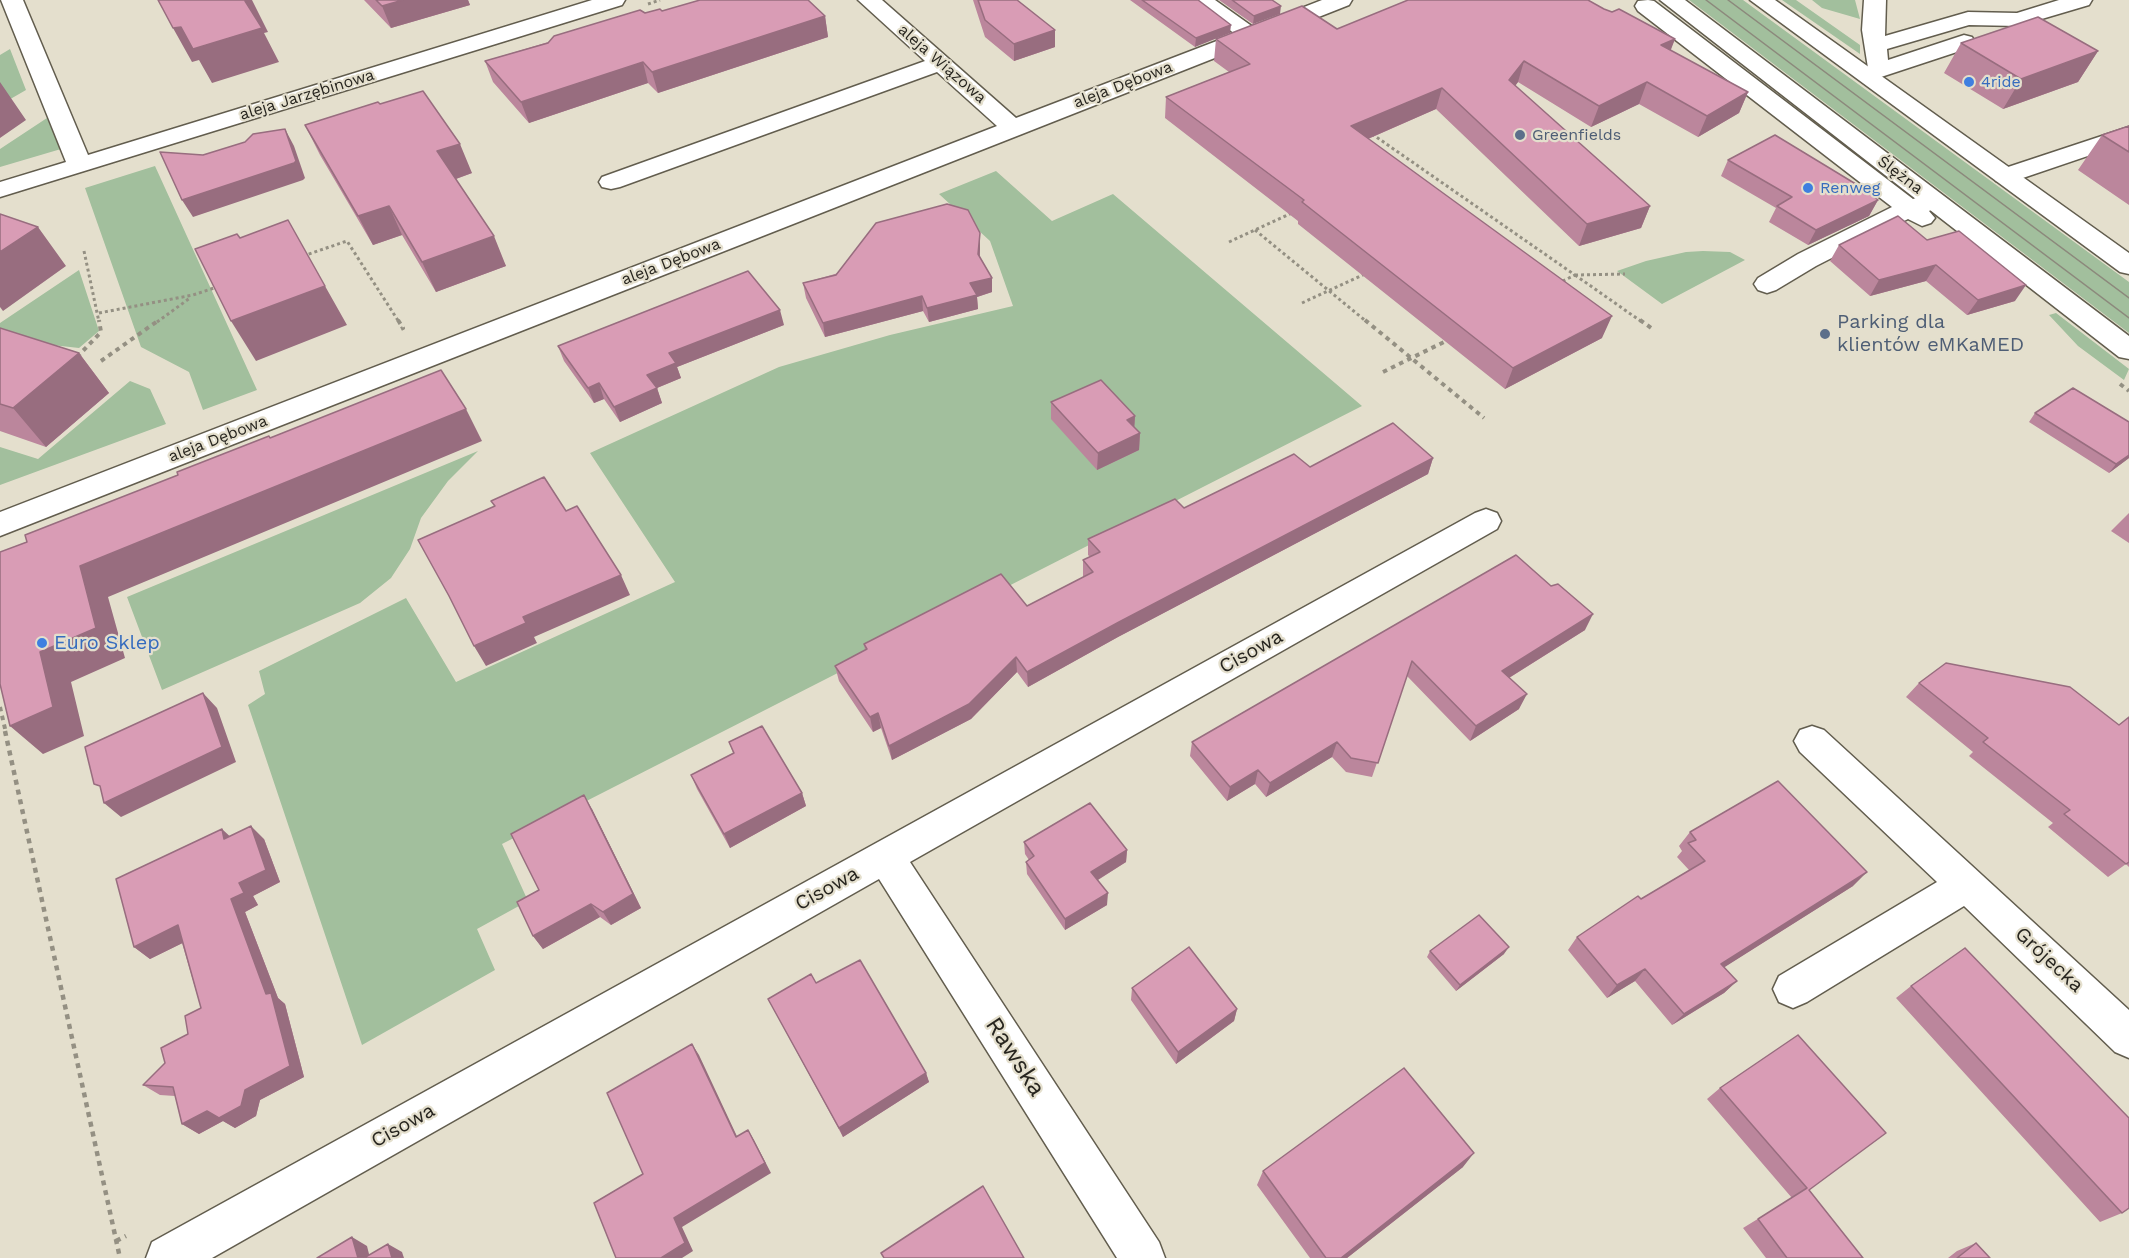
<!DOCTYPE html>
<meta charset="utf-8">
<style>
body{margin:0}
canvas{display:block;background:#e4dfcd}
</style>
<canvas width="2129" height="1258"></canvas>
<script>
const g = document.querySelector('canvas').getContext('2d');
g.lineJoin = 'round';
function fill(path, color) {
  g.fillStyle = color;
  g.fill(path, 'evenodd');
}
function toPath(rows) {
  const path = new Path2D();
  for (const r of rows) {
    path.moveTo(r[0], r[1]);
    for (let i = 2; i < r.length; i += 2) path.lineTo(r[i], r[i + 1]);
  }
  return path;
}
function trace(path, color, width, dash) {
  g.strokeStyle = color;
  g.lineWidth = width;
  g.lineCap = dash ? 'butt' : 'round';
  g.setLineDash(dash || []);
  g.stroke(path);
}
function label(font, color, halo, rows, align = 'center') {
  g.font = font + ' "Work Sans",sans-serif';
  g.lineWidth = 4.5;
  g.setLineDash([]);
  g.textBaseline = 'middle';
  g.strokeStyle = halo;
  g.fillStyle = color;
  for (const [text, x, y, turn = 0] of rows) {
    g.save();
    g.translate(x, y);
    g.rotate((+turn || 0) * Math.PI / 180);
    g.textAlign = isNaN(turn) ? turn : align;
    if (halo) g.strokeText(text, 0, 0);
    g.fillText(text, 0, 0);
    g.restore();
  }
}
fill(toPath([
 [1689,0,1743,0,2129,282,2129,333],
 [1782,0,1796,0,1860,45,1860,54],
 [1812,0,1855,0,1860,19,1822,8],
 [10,49,26,90,0,105,0,55],
 [47,118,61,149,0,167,0,149],
 [155,166,257,390,203,410,189,372,141,347,85,188],
 [996,171,1052,221,1113,194,1362,406,502,844,528,901,477,929,495,970,362,1045,248,705,265,694,259,671,406,598,456,682,675,582,590,453,779,367,890,335,1013,306,990,241,939,194],
 [1703,251,1730,252,1745,260,1662,304,1617,271,1646,261,1686,252],
 [79,270,99,331,79,348,34,343,0,370,0,323],
 [2056,313,2129,369,2124,380,2078,346,2049,315],
 [130,381,150,389,166,424,0,485,0,447,38,459],
 [478,451,448,481,421,518,410,549,391,578,360,603,162,690,127,597]
]), '#a2bf9d');
const minor = toPath([
 [1,0,23,0,88,155,592,0,625,0,622,5,0,197,0,182,66,162,1,0],
 [858,0,882,0,1016,118,1235,34,1190,0,1215,0,1253,27,1322,0,1352,0,1349,5,1022,134,0,536,0,512,997,126,937,72,620,187,611,189,602,187,599,182,602,177,925,61,858,0],
 [1648,0,1654,1,1913,199,1928,194,1937,197,1941,202,1937,207,1929,211,1935,218,1931,223,1922,226,1908,219,1816,266,1776,290,1767,293,1758,290,1754,284,1758,278,1798,254,1892,207,1638,11,1635,6,1638,1,1648,0],
 [1864,0,1886,0,1885,36,1968,12,2017,13,2059,0,2092,0,2089,5,2018,26,1969,25,1887,49,1888,60,1964,35,1972,37,1975,42,1972,47,1878,78,1870,76,1867,71,1868,68,1862,30,1864,0],
 [2129,127,2129,142,2014,181,2005,183,1996,181,1993,176,1996,171,2129,127],
 [1486,509,1497,513,1501,521,1497,529,910,862,1159,1242,1165,1258,1117,1258,879,879,212,1258,146,1258,152,1242,1475,513,1486,509],
 [1812,726,1824,730,2129,1010,2129,1058,2115,1052,1964,906,1807,1002,1793,1008,1779,1002,1773,989,1779,976,1937,882,1800,752,1794,741,1800,730,1812,726]
]);
const major = toPath([
 [1660,0,1685,0,2129,336,2129,359,2119,357,1660,0],
 [1750,0,1775,0,2129,253,2129,274,2120,272,1750,0]
]);
trace(minor, '#625d4e', 3);
trace(major, '#625d4e', 3);
trace(toPath([
 [648,4,660,0],
 [1372,134,1575,275,1559,283],
 [1255,230,1367,322],
 [1229,242,1294,212],
 [84,251,99,322],
 [303,256,347,241,399,322],
 [1575,275,1642,322],
 [1575,275,1625,274],
 [1302,303,1367,273],
 [99,313,193,295,217,287],
 [157,322,190,298]
]), '#949083', 3, [3, 3]);
trace(toPath([
 [398,320,403,328,401,329],
 [1365,320,1484,418],
 [1640,320,1654,330],
 [77,357,101,332,99,320],
 [101,361,159,320],
 [1383,372,1448,340],
 [2120,384,2129,391],
 [0,707,6,733]
]), '#949083', 4, [4.5, 4.5]);
trace(toPath([
 [5,731,120,1258],
 [116,1241,126,1236]
]), '#949083', 4.5, [5, 5]);
fill(minor, '#fff');
fill(major, '#fff');
trace(toPath([
 [1706,0,2129,318],
 [1728,0,2129,298]
]), '#8c897c', 1.5);
fill(toPath([
 [364,0,468,0,470,5,391,28],
 [973,0,1017,0,1055,30,1055,47,1014,61,985,37],
 [1130,0,1198,0,1231,25,1195,47],
 [1219,0,1272,0,1253,24],
 [1604,9,1675,39,1670,50,1748,92,1739,113,1698,137,1639,104,1591,127,1518,82,1515,86,1650,206,1641,228,1579,246,1436,109,1368,139,1602,338,1505,389,1298,224,1298,221,1165,118,1166,97,1229,72,1214,61,1216,39,1337,29],
 [662,11,825,16,828,37,658,93,648,83,529,123,493,82,485,61,645,13],
 [1961,43,2098,51,2078,82,2003,109,1944,73],
 [380,104,472,173,456,179,506,266,436,292,402,235,373,245,320,155,305,125],
 [2129,126,2129,205,2078,170,2102,135],
 [1728,160,1878,200,1869,216,1808,245,1769,222,1776,208,1721,176],
 [980,233,980,257,992,278,992,292,977,297,978,309,929,322,923,311,825,337,806,298,803,283],
 [1927,240,2015,301,1967,315,1926,281,1870,296,1830,261,1839,245],
 [784,325,677,367,681,378,657,388,662,403,620,422,604,399,594,403,564,361,558,346],
 [0,328,79,353,109,393,46,447,0,431],
 [1051,402,1135,416,1134,427,1140,433,1139,450,1097,470,1051,419],
 [2035,413,2129,422,2129,458,2109,473,2029,422],
 [1433,458,1428,474,1118,637,1028,687,1017,672,971,719,892,760,881,728,873,732,839,681,835,666,865,650,864,644,1027,606,1084,577,1083,576,1083,560,1090,557,1088,555,1088,539,1310,467],
 [2129,513,2129,543,2111,531],
 [1516,555,1585,630,1509,678,1519,709,1470,741,1407,676,1372,777,1346,772,1332,757,1266,797,1255,784,1227,801,1190,756,1192,742],
 [1919,683,2119,725,2129,717,2129,867,2126,864,2108,877,2048,827,2053,823,1969,756,1973,752,1906,697],
 [729,742,802,793,806,806,730,848,697,789,691,775,733,753],
 [592,809,641,908,611,925,600,917,543,949,533,936,539,890],
 [1690,832,1853,886,1724,967,1737,981,1724,993,1672,1025,1635,981,1607,998,1568,950,1577,937,1689,870,1677,857,1682,851,1679,846],
 [230,836,264,839,280,882,253,896,258,905,245,912,278,998,285,1004,304,1077,260,1100,256,1116,235,1128,223,1121,199,1134,182,1124,175,1096,160,1095,143,1085,165,1063,188,1034,201,1008,182,943,150,959,134,947],
 [1024,842,1127,850,1126,862,1098,880,1107,905,1065,930,1027,874,1026,862,1029,860,1025,854],
 [1430,951,1504,954,1456,991,1427,957],
 [816,983,926,1073,929,1082,843,1137,768,999],
 [1911,986,2122,1213,2100,1222,1896,998],
 [1132,988,1237,1009,1234,1021,1176,1064,1131,1000],
 [1720,1088,1809,1190,1863,1258,1766,1258,1743,1228,1792,1198,1707,1099],
 [1463,1167,1347,1258,1310,1258,1257,1185,1263,1171],
 [1976,1243,1990,1258,1948,1258,1957,1251]
]), '#bb869c');
fill(toPath([
 [248,0,252,0,268,32,264,33,279,62,212,83,199,60,192,62,173,28],
 [403,0,468,0,470,5,391,28,382,6],
 [1281,6,1280,14,1253,24,1254,16],
 [825,16,828,37,658,93,652,72],
 [1231,25,1230,33,1195,47,1196,38],
 [1055,30,1055,47,1014,61,1014,44],
 [1675,39,1667,60,1661,45],
 [2098,51,2078,82,2003,109,2021,79],
 [1524,61,1518,82,1503,102,1509,80],
 [643,62,648,83,529,123,521,102],
 [0,82,26,120,0,138],
 [1647,82,1639,104,1591,127,1599,106],
 [1442,88,1436,109,1347,148,1351,126],
 [1748,92,1739,113,1698,137,1707,116],
 [285,129,294,146,305,178,303,180,193,217,182,200],
 [460,144,472,173,450,181,437,151],
 [1878,200,1869,216,1808,245,1816,230],
 [389,206,402,235,373,245,358,216],
 [1650,206,1641,228,1579,246,1587,224],
 [38,227,66,266,3,311,0,307,0,252],
 [980,233,980,248,979,269,978,254],
 [494,236,506,266,436,292,422,262],
 [1936,265,1926,281,1870,296,1879,280],
 [992,278,992,292,977,297,978,309,929,322,927,308,970,283],
 [2026,285,2015,301,1967,315,1978,300],
 [325,286,347,325,256,361,231,321],
 [922,296,923,311,825,337,823,323],
 [780,310,784,325,677,367,681,378,652,390,647,375,669,353],
 [1612,316,1602,338,1505,389,1513,368],
 [79,353,109,393,46,447,13,408],
 [599,383,604,399,594,403,588,388],
 [657,388,662,403,620,422,614,407],
 [466,409,482,441,108,597,125,658,71,682,84,736,43,754,10,726,40,652,80,566],
 [1135,416,1134,433,1127,420],
 [1140,433,1139,450,1097,470,1098,453],
 [2129,455,2129,458,2109,473,2116,464],
 [1433,458,1428,474,1118,637,1028,687,1027,672,1119,622],
 [621,575,630,595,534,637,537,643,486,666,474,646,523,617],
 [1593,614,1585,630,1496,686,1502,671],
 [1016,657,1017,672,971,719,892,760,889,746],
 [203,693,217,708,236,762,121,817,104,803],
 [1527,694,1519,709,1470,741,1476,726],
 [878,713,881,728,873,732,870,717],
 [1337,742,1332,757,1266,797,1270,783],
 [1258,770,1255,784,1227,801,1230,787],
 [802,793,806,806,730,848,724,834],
 [584,795,592,809,641,908,611,925,603,912],
 [251,826,264,839,280,882,253,896,258,905,245,912,278,998,285,1004,304,1077,260,1100,256,1116,235,1128,223,1121,199,1134,182,1124,266,994,231,899,239,883],
 [222,829,236,842,224,839],
 [1127,850,1126,862,1091,884,1091,872],
 [1867,872,1853,886,1709,977,1721,964],
 [1108,893,1107,905,1065,930,1065,919],
 [591,904,600,917,543,949,533,936],
 [178,925,193,938,150,959,134,947],
 [1509,947,1504,954,1456,991,1460,985],
 [1645,969,1635,981,1607,998,1617,985],
 [1737,981,1724,993,1672,1025,1684,1014],
 [1237,1009,1234,1021,1176,1064,1178,1052],
 [692,1044,699,1055,742,1147,736,1137],
 [926,1073,929,1082,843,1137,839,1128],
 [748,1130,754,1140,771,1173,682,1227,693,1251,682,1258,661,1258,674,1218],
 [1474,1153,1463,1167,1347,1258,1341,1258],
 [352,1237,367,1246,370,1258,358,1258],
 [388,1244,402,1252,404,1258,392,1258]
]), '#986d7f');
const building = toPath([
 [158,0,248,0,245,1,262,28,193,49,181,27,173,28,158,0],
 [376,0,403,0,382,6,376,0],
 [700,0,808,0,825,16,652,72,643,62,521,102,485,61,548,43,554,36,640,10,645,13,660,9,662,11,700,0],
 [978,0,1017,0,1055,30,1014,44,985,20,978,0],
 [1142,0,1198,0,1231,25,1196,38,1142,0],
 [1232,0,1272,0,1281,6,1254,16,1232,0],
 [1408,0,1588,0,1604,9,1612,12,1619,9,1675,39,1661,45,1748,92,1707,116,1647,82,1599,106,1524,61,1509,80,1650,206,1587,224,1442,88,1351,126,1612,316,1513,368,1302,202,1304,200,1166,97,1250,64,1216,39,1302,6,1337,29,1408,0],
 [2038,17,2098,51,2021,79,1961,43,2038,17],
 [423,91,460,144,437,151,494,236,422,262,389,206,358,216,305,125,378,102,380,104,423,91],
 [2129,126,2129,152,2102,135,2129,126],
 [285,129,296,161,294,163,182,200,160,152,203,155,245,142,253,134,285,129],
 [1775,135,1864,189,1878,200,1816,230,1777,206,1792,197,1728,160,1775,135],
 [947,204,968,210,980,233,978,254,992,278,970,283,977,295,927,308,922,296,823,323,803,283,836,275,876,223,947,204],
 [0,214,38,227,0,252,0,214],
 [1898,216,1927,240,1959,231,2026,285,1978,300,1936,265,1879,280,1839,245,1898,216],
 [288,220,325,286,231,321,195,249,237,234,240,238,288,220],
 [748,271,780,310,669,353,676,363,647,375,657,388,614,407,599,383,588,388,558,346,748,271],
 [0,328,79,353,13,408,0,404,0,328],
 [441,370,466,409,80,566,96,628,40,652,53,707,10,726,0,684,0,552,27,542,25,535,178,475,177,472,269,436,270,438,441,370],
 [1101,380,1135,416,1127,420,1140,433,1098,453,1051,402,1101,380],
 [2073,388,2129,422,2129,455,2116,464,2035,413,2073,388],
 [1393,423,1433,458,1119,622,1027,672,1016,657,969,704,889,746,878,713,870,717,835,666,867,649,864,644,1001,574,1027,606,1093,572,1083,560,1100,552,1088,539,1175,499,1184,508,1294,454,1310,467,1393,423],
 [544,477,566,511,577,506,621,575,523,617,526,623,474,646,449,596,418,540,495,506,491,501,544,477],
 [1516,555,1551,586,1558,584,1593,614,1502,671,1527,694,1476,726,1412,661,1378,763,1351,758,1337,742,1270,783,1258,770,1230,787,1192,742,1516,555],
 [1946,663,2070,687,2119,725,2129,717,2129,862,2126,864,2064,814,2070,810,1983,742,1988,738,1919,683,1946,663],
 [203,693,222,747,104,803,100,786,94,784,85,747,203,693],
 [762,726,802,793,724,834,691,775,734,753,729,742,762,726],
 [1778,781,1867,872,1721,964,1737,981,1684,1014,1645,969,1617,985,1577,937,1638,896,1641,899,1705,861,1688,843,1696,840,1690,832,1778,781],
 [584,795,633,894,603,912,591,904,533,936,517,902,539,890,511,834,584,795],
 [1090,803,1127,850,1091,872,1108,893,1065,919,1026,862,1034,856,1024,842,1090,803],
 [251,826,266,870,239,883,244,893,231,899,266,994,271,993,290,1066,245,1090,241,1106,219,1118,207,1111,182,1124,173,1087,143,1085,165,1063,161,1048,188,1034,185,1016,201,1008,178,925,134,947,116,879,222,829,224,839,251,826],
 [1479,915,1509,947,1460,985,1430,951,1479,915],
 [1189,947,1237,1009,1178,1052,1132,988,1189,947],
 [1965,948,2129,1118,2129,1208,2122,1213,1911,986,1965,948],
 [860,960,926,1073,839,1128,768,999,811,974,816,983,860,960],
 [1798,1035,1886,1133,1809,1190,1863,1258,1787,1258,1758,1219,1807,1188,1720,1088,1798,1035],
 [692,1044,736,1137,748,1130,765,1163,674,1218,685,1243,661,1258,616,1258,594,1203,643,1174,607,1093,692,1044],
 [1404,1068,1474,1153,1341,1258,1326,1258,1263,1171,1404,1068],
 [983,1186,1024,1258,884,1258,881,1253,983,1186],
 [352,1237,358,1258,317,1258,352,1237],
 [1976,1243,1990,1258,1957,1258,1976,1243],
 [388,1244,392,1258,364,1258,388,1244]
]);
fill(building, '#d99cb5');
trace(building, '#986d7f', 1.5);
for (const [x, y, r, color] of [
 [1969,82,6,"#3f7fe0"],
 [1520,135,6,"#5c6f8a"],
 [1808,188,6,"#3f7fe0"],
 [1825,334,6,"#5c6f8a"],
 [42,643,6,"#3f7fe0"]
]) {
  const dot = new Path2D();
  dot.arc(x, y, r, 0, 2 * Math.PI);
  g.fillStyle = color;
  g.fill(dot);
  trace(dot, '#e4dfcd', 2);
}
label('16px', '#27251f', '#e4dfcd', [
 ["aleja Wiązowa",942,64,41],
 ["aleja Dębowa",1123,85,-21],
 ["aleja Jarzębinowa",307,95,-17],
 ["Ślężna",1900,175,37],
 ["aleja Dębowa",671,262,-21],
 ["aleja Dębowa",218,439,-21]
]);
label('16px', '#366cbe', '#e4dfcd', [
 ["4ride",1981,82],
 ["Renweg",1820,188]
], 'left');
label('16px', '#4e5e75', '#e4dfcd', [
 ["Greenfields",1532,135]
], 'left');
label('20px', '#4e5e75', '#e4dfcd', [
 ["Parking dla",1837,322],
 ["klientów eMKaMED",1837,345]
], 'left');
label('20px', '#366cbe', '#e4dfcd', [
 ["Euro Sklep",54,643]
], 'left');
label('20px', '#27251f', '#e4dfcd', [
 ["Cisowa",1251,652,-29],
 ["Cisowa",827,889,-29],
 ["Grójecka",2049,960,43],
 ["Cisowa",403,1126,-29]
]);
label('24px', '#27251f', '#e4dfcd', [
 ["Rawska",1015,1057,57]
]);
</script>
